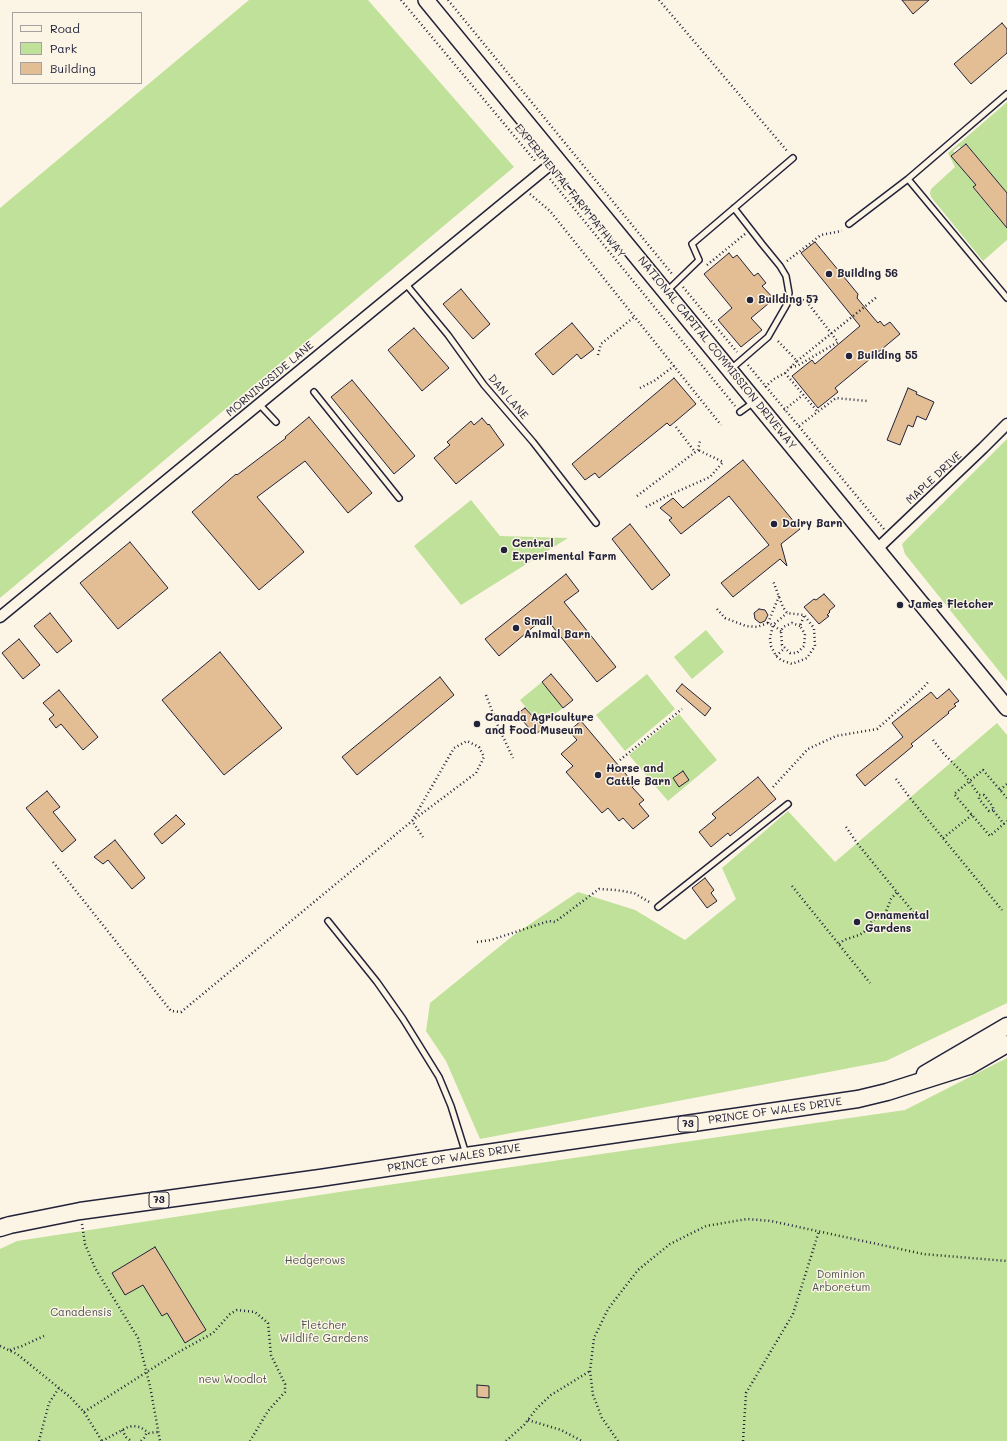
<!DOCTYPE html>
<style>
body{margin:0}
#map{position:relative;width:1007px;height:1441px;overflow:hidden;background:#fcf5e5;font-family:Mali,sans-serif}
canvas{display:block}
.legend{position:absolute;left:12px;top:12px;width:130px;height:72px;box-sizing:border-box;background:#fcf5e5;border:1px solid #a5a1a1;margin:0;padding:5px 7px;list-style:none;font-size:12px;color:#22223b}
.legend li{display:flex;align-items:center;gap:8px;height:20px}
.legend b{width:20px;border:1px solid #a5a1a1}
</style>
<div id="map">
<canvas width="1007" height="1441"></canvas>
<ul class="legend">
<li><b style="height:5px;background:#fcf5e5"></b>Road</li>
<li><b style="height:11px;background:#c0e199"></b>Park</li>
<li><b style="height:11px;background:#e3be94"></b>Building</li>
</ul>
</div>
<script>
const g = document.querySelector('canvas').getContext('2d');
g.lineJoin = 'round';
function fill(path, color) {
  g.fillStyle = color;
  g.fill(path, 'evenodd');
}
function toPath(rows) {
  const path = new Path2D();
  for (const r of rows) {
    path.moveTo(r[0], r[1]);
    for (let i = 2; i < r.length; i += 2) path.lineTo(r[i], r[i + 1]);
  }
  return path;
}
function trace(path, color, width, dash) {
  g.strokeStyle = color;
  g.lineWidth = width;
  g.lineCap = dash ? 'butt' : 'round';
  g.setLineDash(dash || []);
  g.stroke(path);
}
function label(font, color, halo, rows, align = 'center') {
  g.font = font + ' Mali,sans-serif';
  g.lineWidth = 3;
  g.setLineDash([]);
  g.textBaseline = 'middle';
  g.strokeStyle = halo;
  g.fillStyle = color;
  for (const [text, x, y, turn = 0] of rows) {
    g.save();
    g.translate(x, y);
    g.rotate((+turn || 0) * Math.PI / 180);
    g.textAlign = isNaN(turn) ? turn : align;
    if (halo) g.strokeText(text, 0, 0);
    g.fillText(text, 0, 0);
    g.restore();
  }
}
fill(toPath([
 [249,0,368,0,514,167,0,598,0,208],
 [1007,102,1007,193,966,144,961,148,959,146,953,151,955,153,951,156,976,185,973,188,1007,228,1007,240,983,261,931,197,930,193,931,189,955,167,948,153],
 [1007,439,1007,681,905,554,902,544],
 [471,500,500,536,568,538,461,605,414,546],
 [706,630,724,652,692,679,674,657],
 [647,674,675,709,625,751,596,715],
 [542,682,563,708,540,725,520,700],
 [679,714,717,760,668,801,629,755],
 [997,723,1007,735,1007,1003,886,1061,480,1139,446,1061,426,1031,430,1003,515,934,578,892,635,910,685,940,736,899,722,868,788,811,835,862],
 [1007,1058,1007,1441,0,1441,0,1249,17,1241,346,1191,905,1110]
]), '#c0e199');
const building = toPath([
 [902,0,929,0,913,14,902,0],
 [1002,23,1007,29,1007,53,971,84,954,64,1002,23],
 [966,144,1007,193,1007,228,973,187,976,185,951,156,966,144],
 [815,242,858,294,857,298,872,316,878,323,880,321,884,326,890,322,900,334,835,388,838,392,818,408,792,376,812,360,815,364,860,326,801,253,815,242],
 [729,253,733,258,737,255,754,276,758,273,766,283,762,286,774,299,751,318,762,330,741,347,718,320,732,308,704,274,729,253],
 [461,289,490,324,473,339,443,304,461,289],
 [572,323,594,349,581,359,577,354,553,375,535,354,572,323],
 [414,328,449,368,422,391,388,350,414,328],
 [674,378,696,404,670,426,667,423,599,478,595,473,585,480,572,464,674,378],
 [352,380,415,456,394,474,331,397,352,380],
 [908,388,917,392,916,394,934,402,926,420,917,416,913,427,908,425,900,445,887,440,908,388],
 [309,417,372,493,348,513,305,461,257,497,304,552,259,590,192,512,236,474,237,475,286,438,285,437,309,417],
 [482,418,488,425,489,424,504,445,456,484,434,458,450,445,447,442,471,421,474,425,482,418],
 [743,460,800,529,781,544,787,566,780,559,733,597,721,583,769,545,729,496,681,534,669,520,672,518,660,508,673,498,683,508,743,460],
 [630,524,670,575,652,590,612,539,630,524],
 [130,542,168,588,118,629,80,583,130,542],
 [566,574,579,591,564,602,616,667,597,682,545,617,499,656,485,639,566,574],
 [824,594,835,606,829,611,830,612,827,615,829,616,819,624,804,607,814,599,816,600,824,594],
 [759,609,765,610,768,615,765,621,760,623,755,619,754,613,759,609],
 [50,613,72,641,57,653,34,626,50,613],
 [19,639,40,665,23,679,2,653,19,639],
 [220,652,282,728,224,775,162,700,220,652],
 [551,674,573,700,563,708,542,682,551,674],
 [440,677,454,695,357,775,342,757,440,677],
 [682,684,711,708,705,716,676,691,682,684],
 [949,689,959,701,954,704,956,706,948,712,949,713,911,744,913,746,865,786,856,775,903,737,892,723,931,692,937,699,949,689],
 [59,690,98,737,83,750,61,724,56,728,49,719,54,715,43,703,59,690],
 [525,708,543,728,535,735,517,714,525,708],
 [581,721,635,785,632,787,644,800,639,804,649,816,633,829,623,818,619,821,608,808,602,813,566,772,573,766,561,754,577,740,569,731,581,721],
 [683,771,689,780,679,787,673,778,683,771],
 [758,777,776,799,730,836,728,833,711,847,699,832,716,818,712,814,758,777],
 [47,791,60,807,53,812,76,840,62,852,26,808,47,791],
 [176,815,185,824,162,844,154,834,176,815],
 [115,840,145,878,132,889,108,860,103,864,94,857,115,840],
 [705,878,714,890,711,893,717,901,707,908,692,888,705,878],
 [155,1247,206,1330,185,1343,167,1313,162,1316,143,1285,125,1295,112,1273,155,1247],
 [477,1385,489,1386,489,1398,477,1397,477,1385]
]);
fill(building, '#e3be94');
trace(building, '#22223b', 1);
const lane = toPath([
 [908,179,1007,298],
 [849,224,908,179,1007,94],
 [405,283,448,335,484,385,533,442,596,523],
 [667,291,699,260,692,244,793,158],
 [731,369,768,337,787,304,789,293,786,276,780,266,762,244,734,208],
 [314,392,399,498],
 [259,404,276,422],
 [740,412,754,402],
 [658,907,788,804],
 [328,921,377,982,403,1019,439,1077,451,1106,466,1154]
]);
const street = toPath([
 [877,549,983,448,1007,424],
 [0,617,556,160]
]);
const secondary = toPath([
 [426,0,1007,708]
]);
const primary = toPath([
 [925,1074,1007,1026],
 [0,1228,10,1225,80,1211,320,1178,466,1156,858,1099,887,1092,969,1066,1007,1044]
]);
trace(lane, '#22223b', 8);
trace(street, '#22223b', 13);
trace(secondary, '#22223b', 18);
trace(primary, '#22223b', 19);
trace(toPath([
 [401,0,536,162],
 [448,0,673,275],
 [659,0,788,152],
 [550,179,735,406],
 [530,194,550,211,721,425],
 [787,261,821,235,842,231],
 [707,265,745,234],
 [683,287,737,352],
 [598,355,601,344,634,317],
 [797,361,878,296],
 [748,365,884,529],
 [791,367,797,366,838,342,807,302,796,297],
 [785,373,817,411],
 [765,387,774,379,785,373,797,361,776,339],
 [640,388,654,381,674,366],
 [784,410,803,395],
 [799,426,836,398,867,401],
 [676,427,695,452],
 [637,496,698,450,700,441],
 [646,507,665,497,710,477,723,462,698,450],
 [717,609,725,618,746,626,757,627,768,623,773,625,770,638,771,646,776,656,781,660,792,664,807,658,815,646,814,628,804,615,787,613,783,607,773,581],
 [768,623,779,596],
 [800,626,792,623,783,627,781,631,782,645,790,653,797,653,804,646,805,634,800,626,804,616],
 [781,631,773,625,787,613],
 [776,656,785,648],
 [486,695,497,724,513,758],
 [933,740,944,754,965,775,979,795],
 [620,760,682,709],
 [896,779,910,798,1002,910],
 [773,787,808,749,836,736,877,729,921,690,929,681],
 [1000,790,1007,784],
 [1007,798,983,770,954,794,990,836,1007,821],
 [993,810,989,811,979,799,979,795,984,795,993,807,993,810,1004,824],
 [846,827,857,843,914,913],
 [943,838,972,815],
 [53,862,171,1011,181,1012,412,821,476,773,484,757,479,747,467,741,454,748,412,821,423,837],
 [792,886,870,983],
 [477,942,491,940,549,921,555,922,599,889,616,890,634,893,651,903],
 [839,944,844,940,859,935,864,932,873,920,885,914,891,899,897,892],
 [82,1224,85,1244,95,1268,138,1338,150,1386,160,1441],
 [0,1346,17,1354,70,1397,84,1412,102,1441],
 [10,1350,22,1346,44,1336],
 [84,1412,175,1354,213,1333,230,1314,237,1310,255,1312,268,1323,271,1355,285,1384,285,1392,268,1411,250,1441],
 [528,1420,561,1430,582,1441],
 [122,1430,126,1437,131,1441],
 [39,1441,49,1403,59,1388],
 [102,1441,128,1427,133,1426,140,1427,149,1433,158,1432],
 [141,1441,144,1438,147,1432],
 [506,1441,524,1425,537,1408,551,1395,590,1371],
 [618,1441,602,1418,593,1395,590,1371,594,1338,608,1309,638,1270,670,1244,706,1226,747,1219,771,1221,923,1254,1007,1261],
 [743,1441,746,1393,793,1314,819,1231]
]), '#22223b', 2.5, [1, 3]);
trace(lane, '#fcf5e5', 5);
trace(street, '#fcf5e5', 10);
trace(secondary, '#fcf5e5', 15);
trace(primary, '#fcf5e5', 16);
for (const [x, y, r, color] of [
 [829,274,4,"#22223b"],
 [750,300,4,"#22223b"],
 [849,356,4,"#22223b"],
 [774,524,4,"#22223b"],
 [504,550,4,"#22223b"],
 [900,605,4,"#22223b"],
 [516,628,4,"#22223b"],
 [477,724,4,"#22223b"],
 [598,775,4,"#22223b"],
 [857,922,4,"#22223b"]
]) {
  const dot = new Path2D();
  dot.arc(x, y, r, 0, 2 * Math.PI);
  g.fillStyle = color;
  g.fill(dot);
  trace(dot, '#fcf5e5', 1.5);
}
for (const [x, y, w] of [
 [688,1124,20],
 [159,1200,20]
]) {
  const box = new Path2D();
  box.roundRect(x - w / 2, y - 8, w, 16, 3);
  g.fillStyle = '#fcf5e5';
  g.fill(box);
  trace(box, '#22223b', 1);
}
label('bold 10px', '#22223b', null, [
 ["73",688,1124],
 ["73",159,1200]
]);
label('11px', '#22223b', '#fcf5e5', [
 ["EXPERIMENTAL FARM PATHWAY",570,191,51],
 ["NATIONAL CAPITAL COMMISSION DRIVEWAY",717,353,51],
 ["MORNINGSIDE LANE",270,379,-40],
 ["DAN LANE",508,397,50],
 ["MAPLE DRIVE",934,478,-43],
 ["PRINCE OF WALES DRIVE",775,1111,-8],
 ["PRINCE OF WALES DRIVE",454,1158,-9]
]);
label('bold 11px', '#22223b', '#fcf5e5', [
 ["Building 56",837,274],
 ["Building 57",758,300],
 ["Building 55",857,356],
 ["Dairy Barn",782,524],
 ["Central",512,544],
 ["Experimental Farm",512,557],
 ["James Fletcher",908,605],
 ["Small",524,622],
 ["Animal Barn",524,635],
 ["Canada Agriculture",485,718],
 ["and Food Museum",485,731],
 ["Horse and",606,769],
 ["Cattle Barn",606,782],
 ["Ornamental",865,916],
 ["Gardens",865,929]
], 'left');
label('11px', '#4a5252', '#fcf5e5', [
 ["Hedgerows",315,1261],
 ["Dominion",841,1275],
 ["Arboretum",841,1288],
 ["Canadensis",81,1313],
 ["Fletcher",324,1326],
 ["Wildlife Gardens",324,1339],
 ["new Woodlot",233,1380]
]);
</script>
